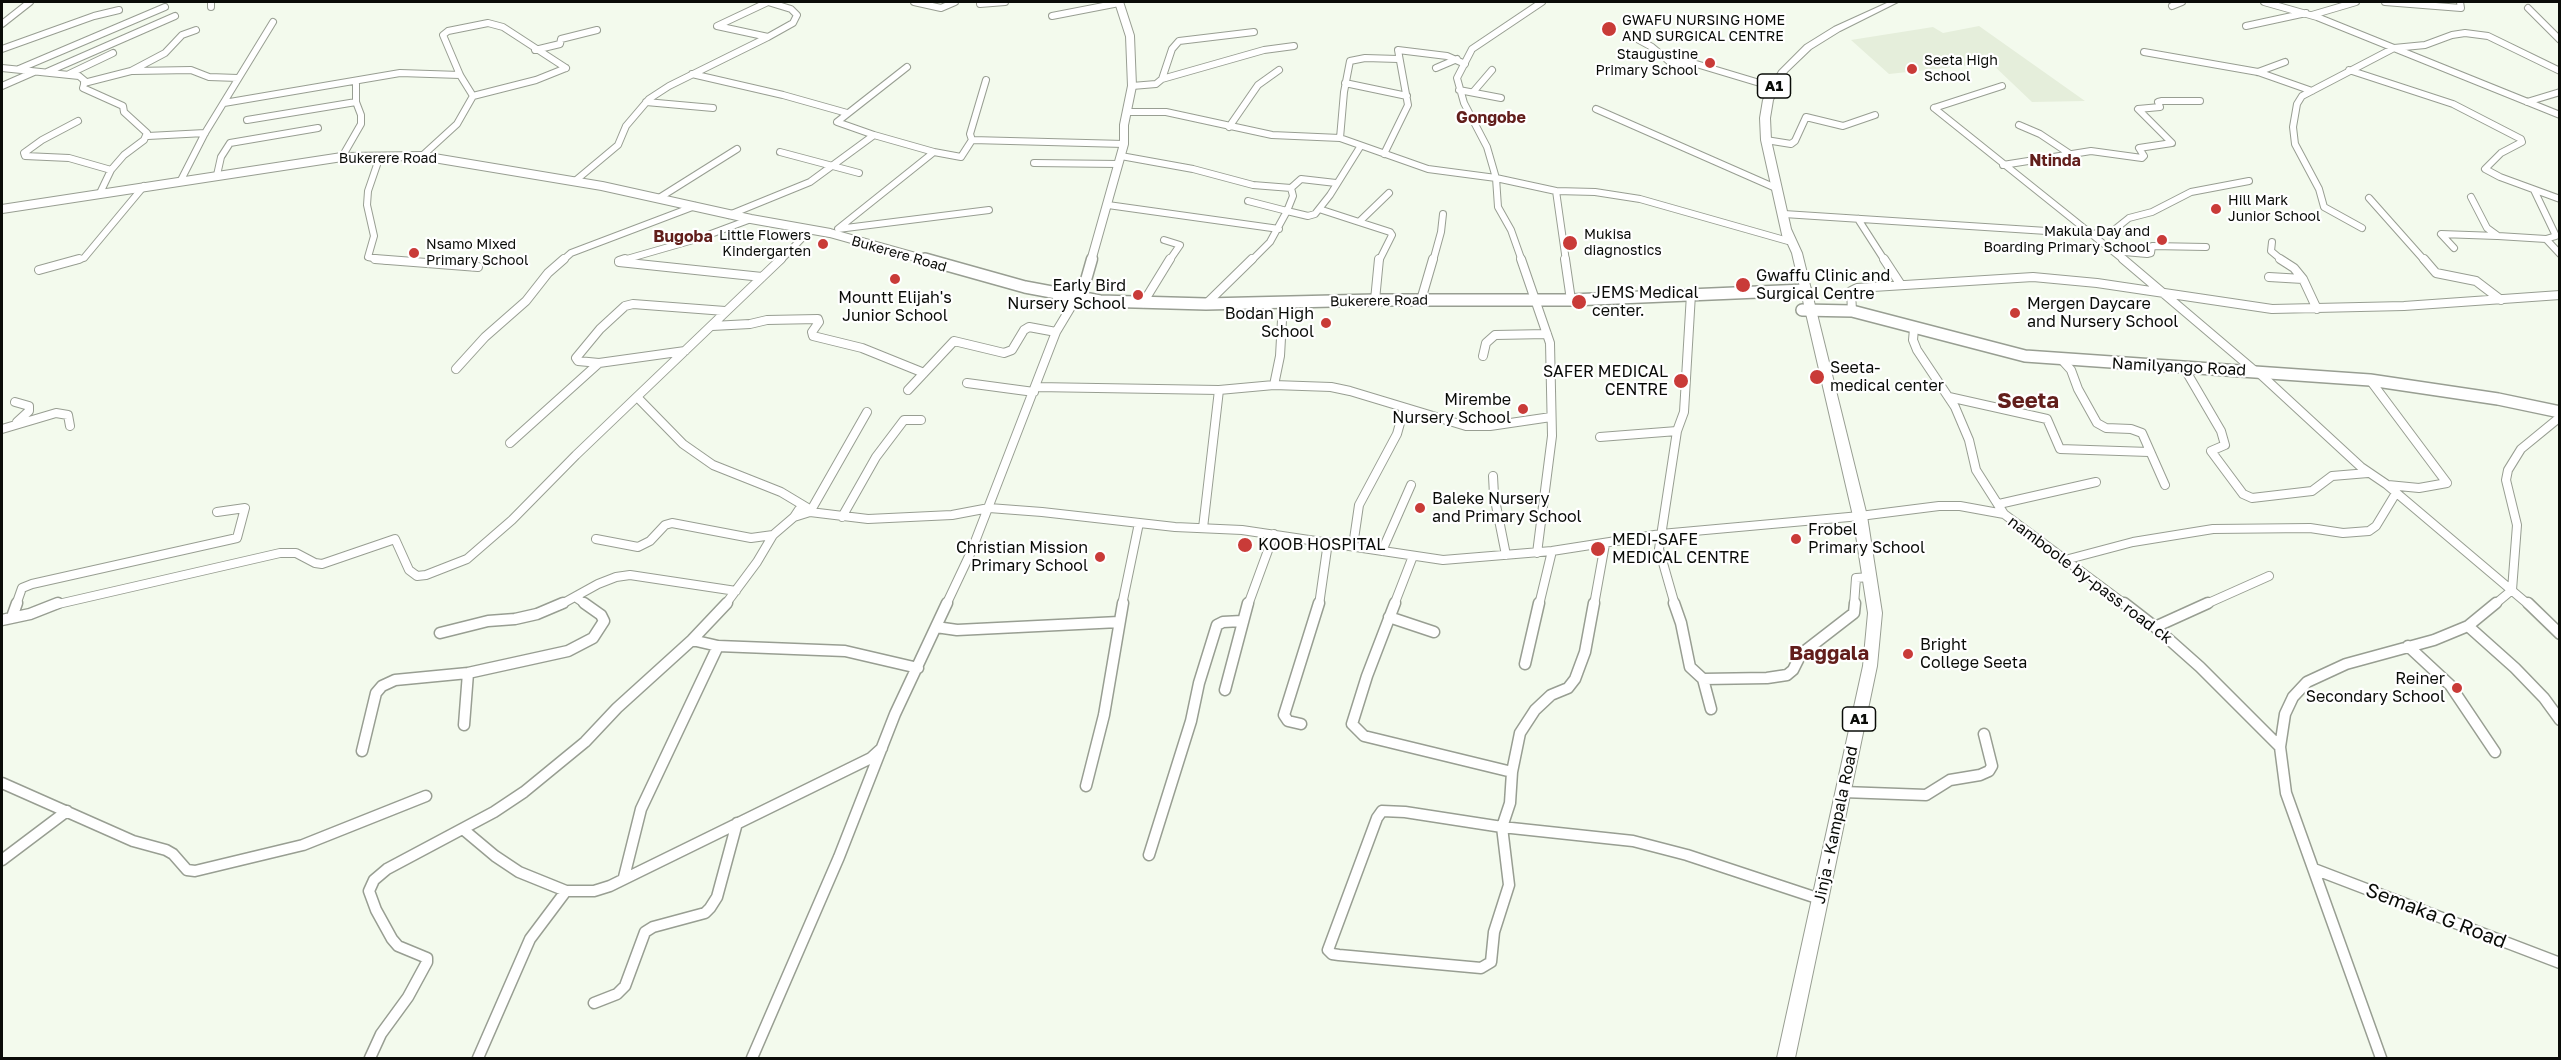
<!DOCTYPE html>
<style>
body{margin:0}
#map{position:relative;width:2561px;height:1060px;overflow:hidden;background:#f3faed;font-family:"Golos Text",sans-serif}
canvas{display:block}
.frame{position:absolute;inset:0;border:3px solid #0a0c08;pointer-events:none}
</style>
<div id="map">
<canvas width="2561" height="1060"></canvas>
<div class="frame"></div>
</div>
<script>
const g = document.querySelector('canvas').getContext('2d');
g.lineJoin = 'round';
function fill(path, color) {
  g.fillStyle = color;
  g.fill(path, 'evenodd');
}
function toPath(rows) {
  const path = new Path2D();
  for (const r of rows) {
    path.moveTo(r[0], r[1]);
    for (let i = 2; i < r.length; i += 2) path.lineTo(r[i], r[i + 1]);
  }
  return path;
}
function trace(path, color, width, dash) {
  g.strokeStyle = color;
  g.lineWidth = width;
  g.lineCap = dash ? 'butt' : 'round';
  g.setLineDash(dash || []);
  g.stroke(path);
}
function label(font, color, halo, rows, align = 'center') {
  g.font = font + ' "Golos Text",sans-serif';
  g.lineWidth = 4.5;
  g.setLineDash([]);
  g.textBaseline = 'middle';
  g.strokeStyle = halo;
  g.fillStyle = color;
  for (const [text, x, y, turn = 0] of rows) {
    g.save();
    g.translate(x, y);
    g.rotate((+turn || 0) * Math.PI / 180);
    g.textAlign = isNaN(turn) ? turn : align;
    if (halo) g.strokeText(text, 0, 0);
    g.fillText(text, 0, 0);
    g.restore();
  }
}
fill(toPath([
 [1979,26,2085,101,2032,102,1991,63,1889,74,1851,40,1933,27,1943,33]
]), '#e5eedb');
const minorFar2 = toPath([
 [211,2,211,7],
 [768,2,791,9,797,15,793,23,768,37,717,26,768,2],
 [914,2,941,8,955,2],
 [2264,2,2317,17,2560,115],
 [2385,2,2461,8,2460,2],
 [980,4,1005,2],
 [2172,6,2182,2],
 [2528,8,2560,40],
 [2312,15,2356,2],
 [1052,16,1119,3],
 [2,24,30,2],
 [2246,26,2306,13],
 [1630,35,1652,47,1671,63,1693,63,1773,87],
 [2,49,94,16,119,10],
 [535,50,560,44,561,39,597,30],
 [2144,52,2258,72,2312,91],
 [2,68,79,76,85,81,83,88,123,106,124,112,147,133,144,140,124,155,111,170,100,193],
 [1436,68,1457,59],
 [19,69,165,7],
 [2349,70,2453,104,2521,139,2522,142,2501,153,2485,169,2500,177,2560,199],
 [133,71,191,70,209,77,238,78],
 [47,72,175,16],
 [2258,72,2285,62],
 [69,74,113,53],
 [692,74,783,95,847,113],
 [1162,79,1172,49,1179,41,1254,32],
 [84,83,131,71,165,53,182,35,196,30],
 [1345,83,1407,96],
 [2,86,34,72],
 [1132,86,1156,84,1162,79,1264,50,1294,46],
 [1459,90,1501,98],
 [1474,91,1492,70],
 [473,96,536,80,566,68],
 [646,102,713,108],
 [2527,102,2560,92],
 [224,103,400,73,460,75],
 [1934,108,2125,261],
 [1934,108,2002,86],
 [1596,109,1778,189],
 [1127,112,1166,112,1272,135,1340,138,1428,169,1496,178,1556,191,1566,261],
 [247,120,356,102],
 [78,121,42,140,24,153,25,156,69,158,111,170],
 [2019,125,2040,134,2070,154],
 [1229,127,1258,85,1279,70],
 [874,135,837,122,907,67],
 [148,136,205,133],
 [1340,138,1344,92,1350,61,1365,58,1398,59],
 [972,140,970,134,986,80],
 [1766,140,1791,144,1795,141,1806,117,1843,126,1875,115],
 [780,152,859,173],
 [1384,154,1408,105,1398,50,1447,56,1465,64],
 [380,156,368,191,367,205,374,236,368,257,388,261],
 [422,156,457,124,473,96,460,75,443,35,448,31,488,23,503,27,566,68],
 [1121,156,1193,169,1253,185,1291,188,1293,196,1287,211,1308,216,1315,214,1330,195,1360,147],
 [342,157,361,124,361,115,356,102,356,82],
 [1034,163,1118,164],
 [2003,165,2091,151,2142,158,2144,156,2139,148,2172,143,2138,109,2160,107,2158,102,2162,101,2200,101],
 [217,175,221,157,230,143,318,128],
 [181,180,205,133,273,22],
 [575,181,618,145,626,126,649,99,669,86,768,37],
 [1291,188,1301,179,1336,183],
 [2534,190,2556,236,2546,239,2560,254],
 [1556,191,1595,192,1640,199,1788,241],
 [2471,197,2487,228,2498,236,2546,239],
 [659,198,737,149],
 [2369,198,2425,261],
 [1248,201,1287,211,1270,242,1251,261],
 [1108,205,1279,229],
 [1319,209,1359,222],
 [1784,214,2093,234,2114,230,2129,218,2152,212,2191,192,2249,181],
 [729,215,810,182,874,135,934,152],
 [1858,219,1885,261],
 [839,228,934,152,961,157,972,140,1124,144],
 [2362,228,2324,207,2319,189,2295,144,2293,127,2297,104,2302,96,2394,48,2425,45,2452,35,2465,33,2488,36,2560,71],
 [838,229,989,210],
 [1164,240,1180,245,1169,261],
 [2272,242,2271,251,2283,261],
 [2454,248,2441,234,2497,236],
 [2113,251,2147,254,2151,253,2152,246,2206,247],
 [74,261,84,258,144,186],
 [562,261,571,253,695,206],
 [620,261,700,238,751,219],
 [780,261,809,231],
 [1379,261,1392,235,1390,232,1359,222,1389,193],
 [1433,261,1441,232,1443,214],
 [1522,261,1511,230,1498,207,1496,178,1487,147,1464,103,1457,78,1472,49,1542,2]
]);
const minorFar1 = toPath([
 [375,259,478,267],
 [1521,259,1550,343,1552,436,1537,553],
 [1565,259,1571,300],
 [1884,259,1901,285],
 [2123,259,2255,371],
 [2280,259,2294,268,2303,279],
 [2424,259,2436,273,2476,281,2501,300],
 [619,261,625,259],
 [619,262,762,277],
 [39,270,79,259],
 [2269,277,2303,279,2317,309],
 [1375,300,1379,259],
 [1421,300,1433,259],
 [1143,303,1170,259],
 [1206,304,1252,259],
 [1852,311,1851,291,1857,288,2033,277,2097,283,2272,309,2404,306,2560,295],
 [712,326,750,324,767,320,818,319,819,322,812,332,813,336,862,348,924,373],
 [1914,329,1913,340,1917,350,1955,407,1969,440,1976,470,2004,514],
 [1483,356,1486,343,1495,335,1547,334],
 [2062,360,2071,370,2078,389,2097,423,2106,428,2131,429,2142,433,2165,485],
 [599,363,578,361,576,358,600,329,625,306,633,304,725,311],
 [2183,366,2221,431,2225,445,2211,451,2243,494,2252,498,2312,491,2332,476,2368,473],
 [456,369,485,337,526,301,548,273,564,259],
 [2258,372,2361,467,2386,484,2529,605],
 [2370,380,2447,483,2419,488,2388,485],
 [967,383,1034,392],
 [1274,385,1331,387,1350,391,1466,426,1490,426,1551,417],
 [1036,387,1219,390,1274,385,1280,356,1283,302],
 [908,390,954,341,1004,353,1012,350,1024,330,1029,327,1056,332],
 [1949,397,2047,419,2060,449,2149,452],
 [638,398,683,444,713,465,781,492,811,510,810,512,868,519,952,515,989,508,1042,512,1175,527,1242,530,1443,560,1552,551,1661,534,1860,516,1939,506,1960,506,2004,514,2126,605],
 [15,402,29,406,29,411,17,422],
 [2,429,56,413,68,415,70,426],
 [1600,437,1677,431],
 [510,443,599,363,685,351],
 [1493,476,1494,495,1506,555],
 [1999,504,2096,482],
 [794,517,810,512,867,412],
 [842,517,876,457,904,420,921,420],
 [1203,528,1219,390],
 [596,539,638,547,650,541,665,525,672,523,751,538,773,535],
 [1353,546,1359,505,1397,434,1404,409],
 [1382,551,1411,485],
 [2065,560,2133,542,2213,529,2310,528,2343,533,2369,531,2376,526,2396,493],
 [575,597,587,605],
 [16,605,22,588,32,584,237,538,245,508,217,512],
 [54,605,280,553,296,553,315,563,322,564,395,539,409,570,417,576,426,575,467,559,512,520,576,455,781,259],
 [560,605,598,584,616,577,630,575,736,591],
 [725,605,757,562,773,535,794,517,802,505],
 [946,605,971,552,1056,332,1077,297],
 [1122,605,1139,523],
 [1248,605,1274,534],
 [1319,605,1328,542],
 [1394,605,1413,556],
 [1539,605,1552,551],
 [1594,605,1605,544],
 [1675,605,1659,549,1677,431,1684,412,1691,294],
 [1854,605,1856,578,1870,577],
 [2204,605,2269,576],
 [2494,605,2512,590,2517,525,2506,480,2508,470,2521,449,2560,417]
]);
const minor = toPath([
 [1395,603,1367,676,1352,724,1364,736,1512,772],
 [1674,603,1681,623,1690,667,1703,679,1711,709],
 [2124,603,2155,627,2200,667,2280,747],
 [2528,603,2560,634],
 [12,617,17,603],
 [1389,617,1434,632],
 [2,620,30,614,58,603],
 [2468,626,2515,668,2544,698,2560,720],
 [936,627,957,630,1119,622],
 [2155,627,2208,603],
 [440,633,488,621,515,619,537,614,563,603],
 [692,640,718,646,845,651,918,668],
 [2408,646,2450,685,2495,752],
 [1525,664,1539,603],
 [1703,679,1767,678,1787,675,1793,670,1801,654,1854,613,1855,603],
 [1225,690,1248,603],
 [1301,724,1288,721,1284,715,1319,603],
 [464,725,468,673],
 [362,751,376,693,382,686,395,680,468,673,568,651,593,638,604,621,601,615,584,603],
 [2,783,133,841,166,850,173,854,187,870,195,871,303,845,426,796],
 [1086,786,1104,715,1123,603],
 [1843,792,1926,795,1950,780,1980,775,1989,771,1992,766,1984,734],
 [1382,811,1405,812,1502,827,1509,885,1494,932,1491,962,1481,968,1339,955,1332,954,1328,950,1377,818,1382,811],
 [1502,827,1633,841,1687,855,1820,899],
 [1502,827,1510,803,1512,772,1520,733,1535,710,1551,695,1568,688,1575,679,1585,652,1594,603],
 [464,830,495,856,519,872,566,891,594,891,610,886,871,758,882,748],
 [1149,855,1191,721,1199,683,1217,625,1223,622,1242,621],
 [2,860,67,811],
 [2314,869,2560,963],
 [624,877,641,809,718,646],
 [594,1003,617,994,625,986,645,932,653,927,705,913,710,908,717,897,737,823],
 [370,1058,381,1034,408,997,427,962,427,958,398,946,392,939,376,910,369,891,374,880,387,869,494,812,524,792,585,742,617,708,692,640,727,603],
 [478,1058,530,939,566,891],
 [752,1058,839,857,895,714,947,603],
 [2381,1058,2286,793,2280,747,2285,714,2293,697,2307,682,2346,664,2434,640,2468,626,2496,603]
]);
const tertiaryFar1 = toPath([
 [1091,261,1124,144,1124,125,1132,86,1130,36,1119,2]
]);
const tertiary = toPath([
 [1077,297,1084,287,1092,259]
]);
const secondaryFar1 = toPath([
 [2,209,342,157,422,156,602,186,751,219,830,233,930,261]
]);
const secondary = toPath([
 [925,259,1025,287,1100,301,1206,304,1375,300,1571,300,1805,290],
 [1802,310,1852,311,2025,356,2370,380,2498,399,2560,412]
]);
const trunk = toPath([
 [1889,2,1898,2,1840,31,1811,49,1787,72,1773,100,1770,118,1771,140,1791,229,1802,253,1867,516,1882,613,1877,666,1795,1058,1777,1058,1863,666,1868,613,1853,516,1792,253,1787,242,1783,239,1761,140,1760,118,1763,100,1779,71,1805,45,1834,27,1889,2]
]);
trace(minorFar2, '#989e92', 8);
trace(minorFar1, '#989e92', 10);
trace(minor, '#989e92', 13);
trace(tertiaryFar1, '#989e92', 10);
trace(tertiary, '#989e92', 13);
trace(secondaryFar1, '#989e92', 10);
trace(secondary, '#989e92', 14);
trace(trunk, '#989e92', 2);
trace(minorFar2, '#fff', 6);
trace(minorFar1, '#fff', 8);
trace(minor, '#fff', 10);
trace(tertiaryFar1, '#fff', 8);
trace(tertiary, '#fff', 10);
trace(secondaryFar1, '#fff', 8);
trace(secondary, '#fff', 11);
fill(trunk, '#fff');
for (const [x, y, r, color] of [
 [1609,29,8,"#c93b38"],
 [1710,63,6,"#c93b38"],
 [1912,69,6,"#c93b38"],
 [2216,209,6,"#c93b38"],
 [2162,240,6,"#c93b38"],
 [1570,243,8,"#c93b38"],
 [823,244,6,"#c93b38"],
 [414,253,6,"#c93b38"],
 [895,279,6,"#c93b38"],
 [1743,285,8,"#c93b38"],
 [1138,295,6,"#c93b38"],
 [1579,302,8,"#c93b38"],
 [2015,313,6,"#c93b38"],
 [1326,323,6,"#c93b38"],
 [1817,377,8,"#c93b38"],
 [1681,381,8,"#c93b38"],
 [1523,409,6,"#c93b38"],
 [1420,508,6,"#c93b38"],
 [1796,539,6,"#c93b38"],
 [1245,545,8,"#c93b38"],
 [1598,549,8,"#c93b38"],
 [1100,557,6,"#c93b38"],
 [1908,654,6,"#c93b38"],
 [2457,688,6,"#c93b38"]
]) {
  const dot = new Path2D();
  dot.arc(x, y, r, 0, 2 * Math.PI);
  g.fillStyle = color;
  g.fill(dot);
  trace(dot, '#fff', 2);
}
label('14px', '#0a0c08', '#fff', [
 ["GWAFU NURSING HOME",1622,21],
 ["AND SURGICAL CENTRE",1622,37],
 ["Staugustine",1698,55,"right"],
 ["Primary School",1698,71,"right"],
 ["Seeta High",1924,61],
 ["School",1924,77],
 ["Hill Mark",2228,201],
 ["Junior School",2228,217],
 ["Makula Day and",2150,232,"right"],
 ["Boarding Primary School",2150,248,"right"],
 ["Mukisa",1584,235],
 ["diagnostics",1584,251],
 ["Little Flowers",811,236,"right"],
 ["Kindergarten",811,252,"right"],
 ["Nsamo Mixed",426,245],
 ["Primary School",426,261]
], 'left');
label('14px', '#0a0c08', '#fff', [
 ["Bukerere Road",388,159],
 ["Bukerere Road",899,254,16],
 ["Bukerere Road",1379,301,-1]
]);
for (const [x, y, w] of [
 [1774,86,33],
 [1859,719,33]
]) {
  const box = new Path2D();
  box.roundRect(x - w / 2, y - 12, w, 24, 4.5);
  g.fillStyle = '#fff';
  g.fill(box);
  trace(box, '#0a0c08', 1.5);
}
label('bold 15px', '#0a0c08', null, [
 ["A1",1774,86],
 ["A1",1859,719]
]);
label('bold 16px', '#621e1b', '#fff', [
 ["Gongobe",1491,118],
 ["Ntinda",2055,161],
 ["Bugoba",683,237]
]);
label('16px', '#0a0c08', '#fff', [
 ["Gwaffu Clinic and",1756,276],
 ["Surgical Centre",1756,294],
 ["Early Bird",1126,286,"right"],
 ["Nursery School",1126,304,"right"],
 ["JEMS Medical",1592,293],
 ["center.",1592,311],
 ["Mountt Elijah's",895,298,"center"],
 ["Junior School",895,316,"center"],
 ["Mergen Daycare",2027,304],
 ["and Nursery School",2027,322],
 ["Bodan High",1314,314,"right"],
 ["School",1314,332,"right"],
 ["Seeta-",1830,368],
 ["medical center",1830,386],
 ["SAFER MEDICAL",1668,372,"right"],
 ["CENTRE",1668,390,"right"],
 ["Mirembe",1511,400,"right"],
 ["Nursery School",1511,418,"right"],
 ["Baleke Nursery",1432,499],
 ["and Primary School",1432,517],
 ["Frobel",1808,530],
 ["Primary School",1808,548],
 ["MEDI-SAFE",1612,540],
 ["MEDICAL CENTRE",1612,558],
 ["KOOB HOSPITAL",1258,545],
 ["Christian Mission",1088,548,"right"],
 ["Primary School",1088,566,"right"],
 ["Bright",1920,645],
 ["College Seeta",1920,663],
 ["Reiner",2445,679,"right"],
 ["Secondary School",2445,697,"right"]
], 'left');
label('16px', '#0a0c08', '#fff', [
 ["Namilyango Road",2179,367,3],
 ["namboole by-pass road ck",2090,580,37],
 ["Jinja - Kampala Road",1836,825,-78]
]);
label('bold 20px', '#621e1b', '#fff', [
 ["Baggala",1829,654]
]);
label('20px', '#0a0c08', '#fff', [
 ["Semaka G Road",2436,916,21]
]);
label('bold 22px', '#621e1b', '#fff', [
 ["Seeta",2028,401]
]);
</script>
